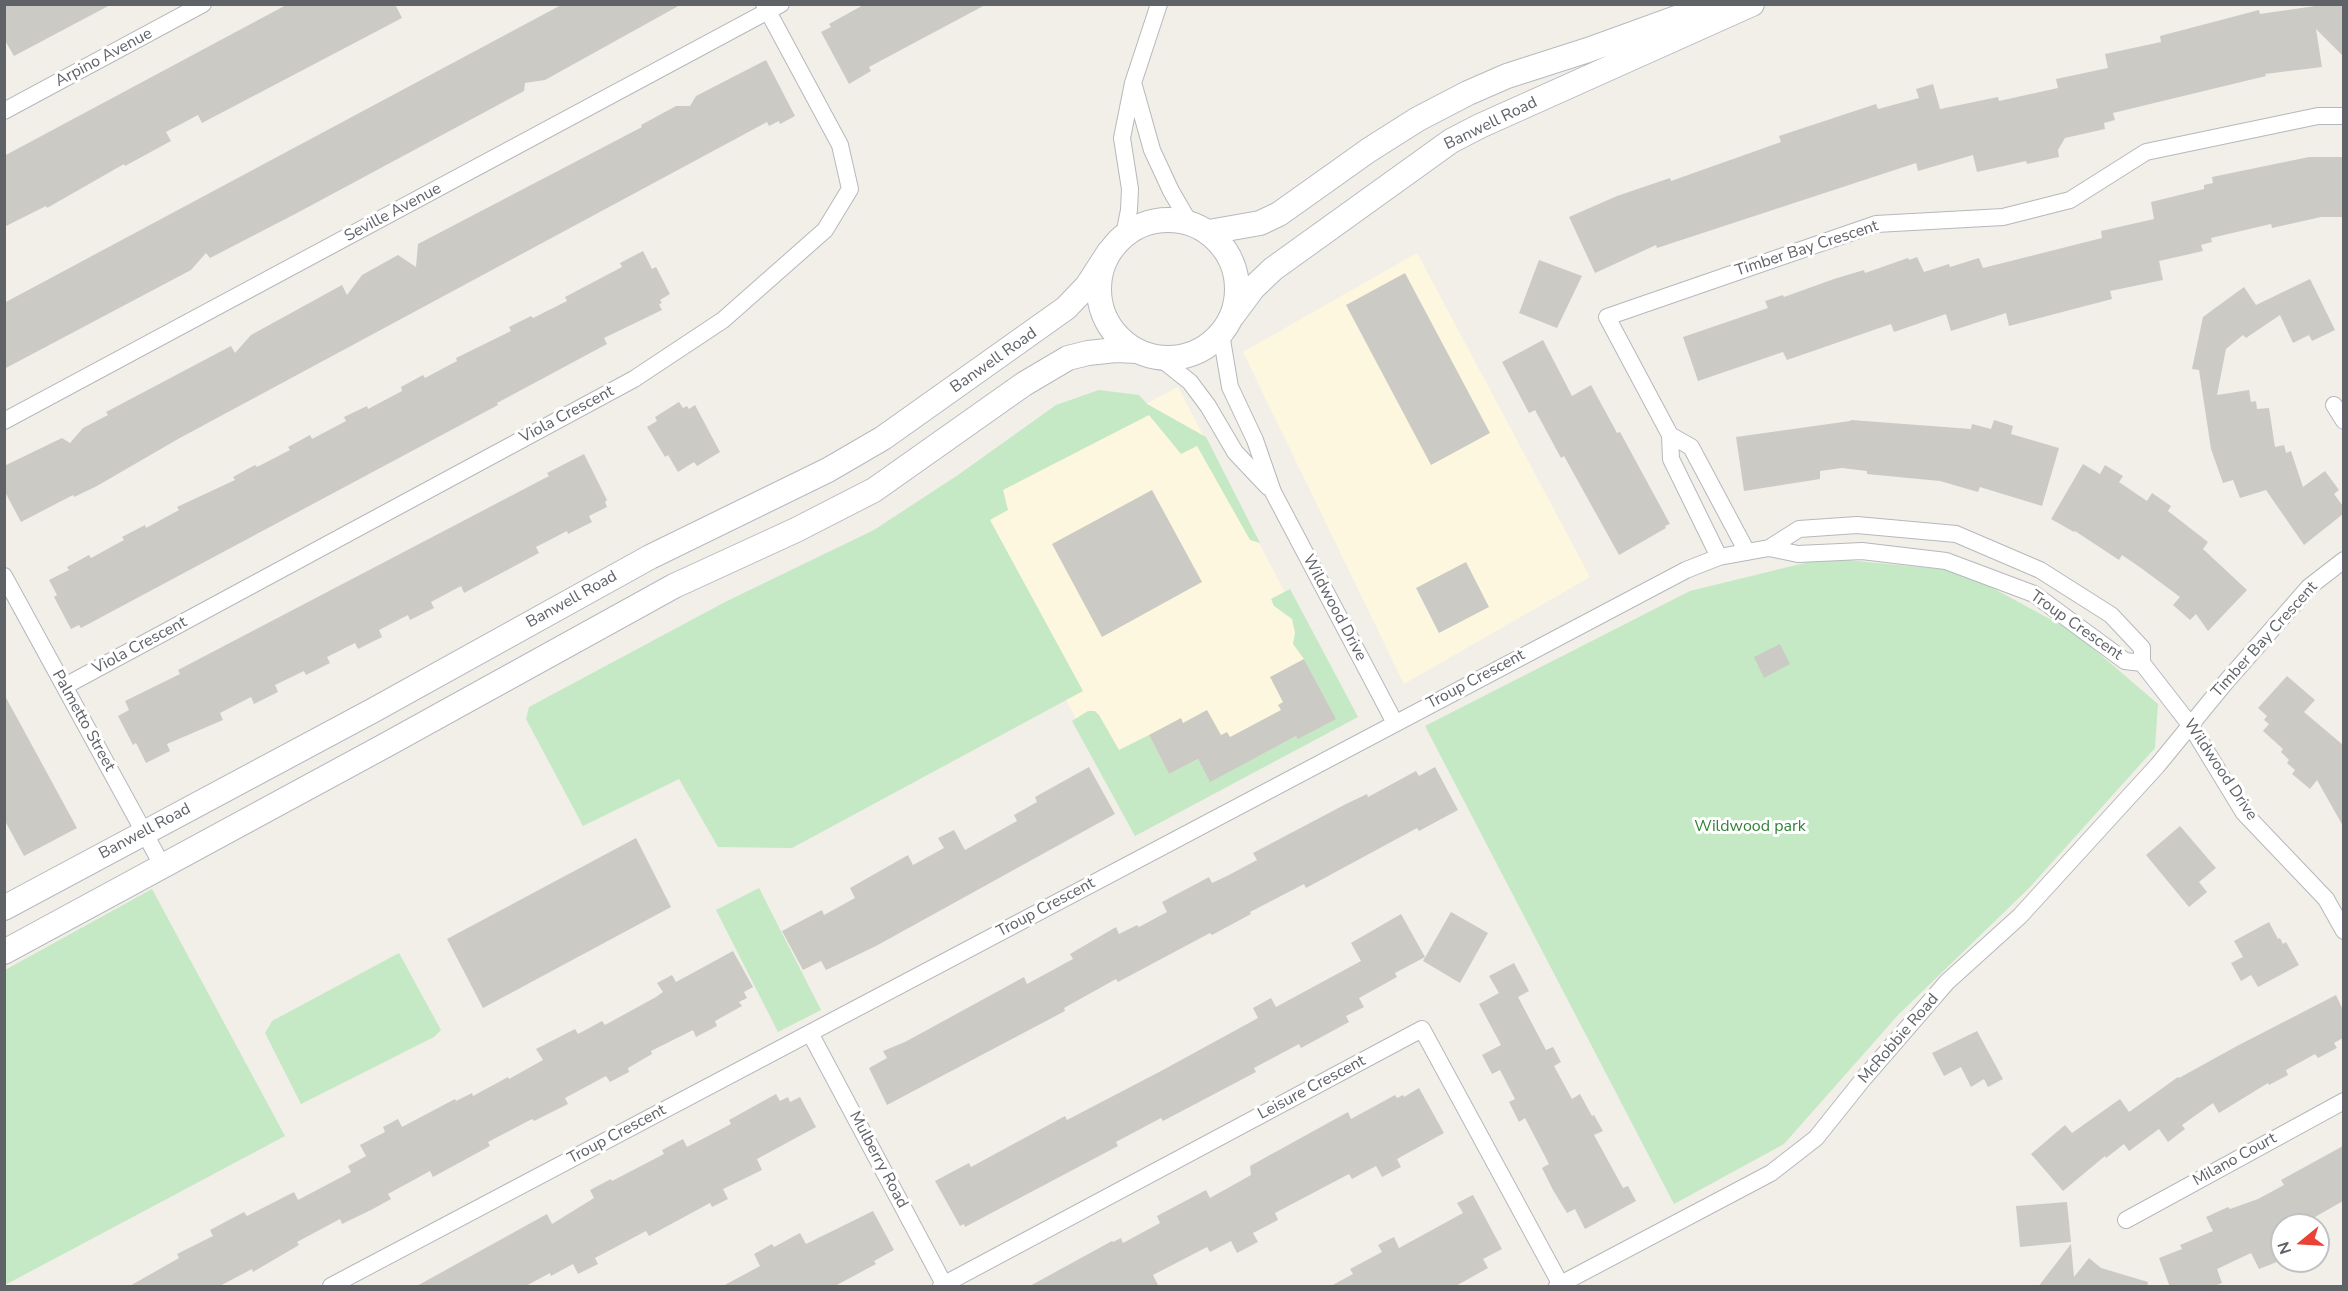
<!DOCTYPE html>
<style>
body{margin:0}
#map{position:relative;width:2348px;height:1291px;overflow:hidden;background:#f1efe8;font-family:"Nunito Sans",sans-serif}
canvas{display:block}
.frame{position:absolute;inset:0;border:6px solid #5f6368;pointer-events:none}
.north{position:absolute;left:2270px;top:1213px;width:60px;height:60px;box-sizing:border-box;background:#fff;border:2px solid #bfc1c3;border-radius:50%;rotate:252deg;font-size:16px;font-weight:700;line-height:24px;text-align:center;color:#5f6368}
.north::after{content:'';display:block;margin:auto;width:21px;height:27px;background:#ea4335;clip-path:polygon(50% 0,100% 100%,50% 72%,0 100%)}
</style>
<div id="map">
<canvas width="2348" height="1291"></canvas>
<div class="frame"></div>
<div class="north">N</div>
</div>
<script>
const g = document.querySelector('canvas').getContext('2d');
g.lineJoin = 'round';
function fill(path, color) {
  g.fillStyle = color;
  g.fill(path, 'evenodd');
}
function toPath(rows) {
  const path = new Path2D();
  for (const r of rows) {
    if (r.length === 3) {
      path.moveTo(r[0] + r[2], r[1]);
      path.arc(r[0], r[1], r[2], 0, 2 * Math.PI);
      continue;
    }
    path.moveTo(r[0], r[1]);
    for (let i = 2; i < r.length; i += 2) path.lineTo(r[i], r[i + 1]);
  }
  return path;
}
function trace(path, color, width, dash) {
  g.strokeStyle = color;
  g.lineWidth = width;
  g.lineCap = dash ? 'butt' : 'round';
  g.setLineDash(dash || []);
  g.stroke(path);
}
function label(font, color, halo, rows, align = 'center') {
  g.font = font + ' "Nunito Sans",sans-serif';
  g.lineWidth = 6;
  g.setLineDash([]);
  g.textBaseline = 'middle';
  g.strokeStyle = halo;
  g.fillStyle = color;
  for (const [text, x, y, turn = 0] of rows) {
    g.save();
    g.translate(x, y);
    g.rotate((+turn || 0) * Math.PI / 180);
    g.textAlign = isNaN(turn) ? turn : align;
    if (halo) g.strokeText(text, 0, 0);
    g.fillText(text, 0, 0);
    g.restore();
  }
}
fill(toPath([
 [1417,253,1590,577,1404,684,1243,352],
 [1178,387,1349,716,1133,828,962,500]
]), '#fef7e0');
fill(toPath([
 [1099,390,1139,395,1147,404,1206,437,1260,543,1250,540,1197,446,1181,454,1149,415,1003,490,1008,510,990,520,1083,691,792,848,718,847,679,779,583,826,526,719,529,707,727,601,874,530,958,475,1056,405],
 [1825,558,1961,571,2074,632,2158,704,2155,748,2029,888,1898,1015,1784,1144,1674,1204,1425,726,1690,591],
 [1290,589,1358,717,1135,836,1072,721,1088,711,1095,711,1099,715,1119,750,1149,735,1169,774,1198,759,1210,781,1296,736,1298,738,1335,718,1304,659,1293,644,1295,633,1292,619,1274,606,1271,599],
 [759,888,821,1010,778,1032,716,910],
 [152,889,285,1136,5,1285,5,970],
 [399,953,441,1030,434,1037,301,1104,265,1033,272,1021]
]), '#c5e8c5');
fill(toPath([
 [4,4,112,4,14,56,4,39],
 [288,4,395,4,402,18,202,123,198,115,166,132,171,141,125,166,124,164,47,208,46,206,4,227,4,156],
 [563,4,682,4,545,80,525,83,524,91,297,213,210,258,206,253,191,270,4,369,4,303],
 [865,4,987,4,869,67,871,71,849,84,821,32,831,27,829,24],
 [2329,4,2343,5,2343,56,2316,29,2322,67,2265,74,2266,76,2113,113,2115,120,2104,123,2105,129,2065,138,2058,150,2059,157,2027,164,2026,161,1977,172,1973,155,1918,171,1916,163,1657,248,1656,245,1595,273,1569,217,1617,196,1670,178,1671,181,1781,142,1779,136,1876,104,1878,109,1919,98,1916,89,1933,84,1940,109,1998,97,1999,101,2058,88,2056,79,2108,68,2105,54,2161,42,2160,36,2259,10,2260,14],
 [766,60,795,116,780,124,779,121,769,126,767,122,178,439,97,486,74,497,73,495,21,522,4,490,4,466,62,438,70,443,83,428,108,415,106,412,231,346,235,353,251,335,342,285,347,295,362,275,398,255,416,267,418,244,642,127,641,125,676,106,690,106,696,96],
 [2309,157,2343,157,2343,217,2321,217,2272,228,2271,224,2211,238,2212,242,2201,245,2203,251,2159,261,2163,280,2110,291,2112,299,2009,326,2006,313,1951,331,1946,314,1894,332,1891,324,1787,360,1783,352,1698,381,1683,337,1768,308,1765,301,1783,295,1784,297,1834,279,1864,270,1865,273,1908,258,1909,260,1917,257,1924,272,1949,264,1950,267,1979,258,1983,268,2102,238,2101,231,2154,219,2151,202,2204,189,2204,185,2213,183,2212,177],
 [643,251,652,269,656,267,670,294,660,300,662,303,659,304,662,310,604,338,607,344,497,403,498,405,81,628,79,625,71,629,54,597,57,595,49,580,69,570,67,567,89,555,91,558,124,540,122,537,145,525,146,528,179,510,177,507,235,480,233,477,255,465,257,467,290,450,288,447,310,435,312,439,346,421,344,417,367,406,368,409,402,391,401,387,423,375,425,378,457,361,456,358,511,331,509,327,531,316,533,318,567,301,565,297,622,267,620,263],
 [1539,260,1582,276,1557,328,1519,313],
 [1405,273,1490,433,1431,465,1346,305],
 [2310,279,2335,330,2312,341,2309,335,2293,343,2280,315,2246,338,2243,335,2226,349,2217,395,2249,390,2251,402,2256,401,2257,409,2269,408,2275,447,2284,445,2286,453,2291,451,2303,487,2325,471,2339,490,2334,494,2343,506,2343,514,2304,545,2266,490,2240,498,2233,480,2223,483,2211,449,2199,370,2192,369,2203,317,2244,287,2256,305],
 [1543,340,1572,396,1591,385,1617,433,1620,432,1670,524,1665,526,1666,528,1619,555,1564,456,1561,458,1535,410,1529,413,1502,362],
 [679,402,683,408,687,406,689,409,695,405,720,452,697,466,694,462,678,472,668,455,665,457,647,427,657,421,655,417],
 [1851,420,1971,429,1972,424,1991,429,1994,420,2013,426,2011,434,2059,448,2042,506,1980,487,1978,492,1940,481,1867,474,1867,471,1842,468,1820,471,1820,479,1744,491,1736,437,1850,421],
 [584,454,607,500,605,502,607,507,589,516,592,522,568,534,567,531,536,547,539,553,464,593,461,586,431,602,434,608,410,620,408,615,379,630,382,637,358,649,355,643,327,657,330,663,306,675,304,671,275,685,278,692,254,704,251,697,220,713,223,720,167,744,170,751,146,763,136,743,133,745,118,716,129,710,125,701,180,674,178,670,549,476,547,473],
 [2083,464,2100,474,2105,465,2123,476,2119,482,2147,501,2152,493,2171,506,2168,511,2208,542,2203,549,2247,590,2208,631,2196,614,2190,620,2173,605,2180,597,2141,568,2122,555,2119,560,2075,531,2074,532,2051,519],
 [1152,490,1202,582,1102,637,1052,544],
 [1466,562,1489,607,1439,633,1416,588],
 [1780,644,1790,664,1764,678,1754,657],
 [1304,659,1336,719,1298,739,1296,736,1210,782,1198,759,1169,774,1149,735,1181,718,1183,723,1207,710,1221,735,1227,732,1230,737,1281,710,1278,705,1283,702,1270,677],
 [2287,676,2315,700,2304,712,2343,745,2343,826,2317,780,2310,789,2292,774,2295,770,2287,763,2289,760,2281,752,2283,749,2263,731,2269,724,2264,720,2267,716,2258,708],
 [4,694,77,828,24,856,4,819],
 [1089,767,1115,814,876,946,826,970,821,961,803,970,782,931,822,910,824,915,855,898,850,888,908,855,913,865,944,848,938,838,954,830,965,850,1017,821,1014,815,1037,802,1035,797],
 [1435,767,1458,810,1419,831,1417,828,1306,888,1304,884,1250,912,1251,914,1212,935,1210,933,1118,982,1116,979,1064,1008,1065,1011,887,1105,869,1068,887,1058,883,1051,905,1042,1024,977,1027,984,1073,959,1070,954,1116,927,1119,934,1137,925,1139,927,1167,912,1162,902,1209,877,1212,883,1227,876,1257,860,1253,853,1346,804,1367,794,1368,797,1416,771,1419,776],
 [2180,826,2216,868,2199,882,2207,892,2189,907,2146,855],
 [636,838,671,907,483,1008,447,939],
 [1451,912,1488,933,1460,983,1423,961],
 [1401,914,1425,957,1395,973,1397,977,1359,998,1364,1007,1346,1016,1349,1022,1301,1048,1299,1044,1254,1068,1256,1072,1163,1121,1161,1118,1116,1142,1118,1146,965,1227,964,1224,960,1226,935,1181,969,1163,971,1167,1065,1116,1067,1120,1161,1071,1258,1018,1253,1008,1271,998,1276,1007,1361,961,1351,943],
 [2269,922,2278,939,2280,938,2283,944,2286,942,2299,965,2258,987,2251,975,2241,981,2231,963,2243,957,2234,941],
 [733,951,753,987,744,992,747,998,739,1002,742,1006,715,1021,717,1026,696,1037,693,1030,651,1051,652,1054,628,1068,629,1072,610,1082,606,1076,565,1098,568,1104,534,1121,532,1119,488,1142,490,1146,433,1177,430,1171,388,1194,391,1199,371,1210,342,1224,340,1219,297,1242,299,1245,253,1272,252,1269,218,1287,128,1287,179,1258,177,1254,213,1236,210,1230,244,1212,247,1216,294,1192,298,1200,351,1172,348,1166,366,1156,360,1145,385,1132,383,1127,398,1119,402,1127,455,1099,456,1101,472,1093,473,1096,508,1077,509,1079,543,1060,536,1049,575,1029,578,1034,602,1021,605,1025,656,997,663,992,657,983,672,975,676,982],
 [1514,963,1529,991,1518,997,1546,1050,1553,1047,1561,1062,1554,1066,1572,1099,1580,1094,1592,1116,1594,1115,1603,1131,1594,1135,1623,1188,1628,1186,1636,1201,1585,1229,1575,1209,1567,1213,1553,1190,1542,1168,1549,1164,1525,1118,1519,1122,1509,1102,1515,1099,1500,1070,1492,1074,1482,1055,1501,1045,1479,1004,1499,993,1489,976],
 [2336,995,2343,1010,2343,1038,2334,1043,2337,1048,2318,1058,2315,1054,2286,1070,2288,1075,2269,1085,2268,1083,2219,1113,2213,1103,2182,1125,2185,1129,2168,1142,2159,1129,2129,1151,2124,1144,2106,1158,2105,1156,2063,1191,2031,1154,2065,1125,2072,1133,2120,1099,2129,1112,2178,1077,2179,1078,2237,1046],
 [1977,1031,2003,1079,1988,1087,1984,1079,1971,1087,1961,1067,1944,1076,1932,1053],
 [1419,1088,1444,1133,1397,1159,1401,1167,1382,1177,1376,1166,1352,1179,1349,1174,1275,1213,1278,1220,1253,1233,1258,1242,1237,1253,1231,1241,1210,1252,1207,1247,1153,1275,1159,1287,1028,1287,1112,1241,1113,1242,1121,1238,1123,1243,1160,1223,1157,1216,1206,1190,1210,1198,1251,1175,1250,1166,1348,1112,1351,1119,1395,1095,1397,1098,1403,1095,1404,1097],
 [776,1094,780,1101,788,1097,790,1102,800,1097,816,1127,757,1159,762,1170,723,1189,728,1199,712,1207,710,1203,649,1236,646,1231,595,1258,598,1264,578,1274,573,1264,551,1276,550,1273,524,1287,415,1287,547,1214,552,1224,594,1198,590,1190,611,1179,612,1181,664,1154,662,1150,683,1139,687,1147,731,1124,729,1120],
 [2343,1146,2343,1201,2301,1225,2282,1225,2282,1260,2259,1269,2251,1253,2217,1269,2222,1283,2212,1287,2170,1287,2159,1258,2182,1249,2180,1245,2213,1231,2206,1217,2228,1207,2230,1209,2258,1199,2284,1185,2281,1180],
 [1473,1195,1502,1249,1483,1259,1488,1268,1454,1287,1329,1287,1353,1274,1350,1269,1382,1252,1378,1245,1394,1237,1399,1248,1463,1213,1457,1203],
 [2067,1202,2071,1242,2020,1247,2016,1206],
 [873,1211,894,1250,874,1261,876,1264,833,1287,721,1287,760,1266,754,1254,772,1244,774,1247,800,1233,806,1244],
 [2071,1244,2074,1277,2089,1258,2101,1268,2148,1282,2147,1287,2038,1287]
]), '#cccac5');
const street = toPath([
 [1134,86,1152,150,1171,191,1189,222],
 [4,111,203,4],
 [1124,235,1129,210,1130,189,1122,138,1133,83,1159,4],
 [1221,334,1230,387,1255,440,1273,492,1395,723],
 [1160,358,1190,382,1208,406,1235,452,1268,487],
 [2334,405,2344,421],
 [4,421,781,4],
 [1670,435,1691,447,1747,552],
 [1769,548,1798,554,1862,551,1946,561,2034,594,2125,661,2142,663],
 [1719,557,1671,459,1670,435,1607,317,1876,224,2003,217,2070,200,2146,152,2318,116,2344,116],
 [4,576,162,865],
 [2142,663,2191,726,2244,813,2326,899,2344,931],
 [65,686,634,379,723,320,825,230,850,189,840,145,764,4],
 [810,1033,945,1286],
 [2126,1220,2344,1101],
 [331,1286,1686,570,1719,557,1769,548,1799,529,1857,525,1956,534,2040,570,2111,615,2142,648,2142,663],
 [941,1286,1422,1029,1561,1285],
 [1557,1286,1771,1173,1816,1138,1864,1078,1947,982,2020,916,2157,766,2225,683,2309,587,2344,560]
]);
const secondary = toPath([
 [1168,289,69],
 [1209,232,1260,223,1279,214,1369,150,1418,119,1468,93,1507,76,1588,50,1715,4],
 [1233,315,1253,288,1273,269,1451,141,1480,126,1752,4],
 [4,908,372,711,650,557,828,470,883,438,1066,308,1087,286,1109,252],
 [4,952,386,745,674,586,796,530,874,490,1024,384,1068,358,1088,353,1116,350,1137,351]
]);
trace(street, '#b5b8bc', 18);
trace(secondary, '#b6babf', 26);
trace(street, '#fff', 16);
trace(secondary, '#fff', 24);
label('16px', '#5f6368', '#fff', [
 ["Arpino Avenue",104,58,-28],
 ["Banwell Road",1491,124,-26],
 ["Seville Avenue",393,213,-28],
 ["Timber Bay Crescent",1807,249,-18],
 ["Banwell Road",994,361,-35],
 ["Viola Crescent",567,415,-28],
 ["Banwell Road",572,600,-29],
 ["Wildwood Drive",1334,608,62],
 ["Troup Crescent",2076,626,35],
 ["Timber Bay Crescent",2265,640,-48],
 ["Viola Crescent",140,646,-28],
 ["Troup Crescent",1476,680,-28],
 ["Palmetto Street",83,721,61],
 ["Wildwood Drive",2220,770,56],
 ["Banwell Road",145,832,-28],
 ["Troup Crescent",1046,908,-28],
 ["McRobbie Road",1899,1039,-49],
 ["Leisure Crescent",1312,1088,-28],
 ["Troup Crescent",617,1135,-28],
 ["Mulberry Road",878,1160,62],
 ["Milano Court",2235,1160,-29]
]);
label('16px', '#348238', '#fff', [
 ["Wildwood park",1750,827]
]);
</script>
